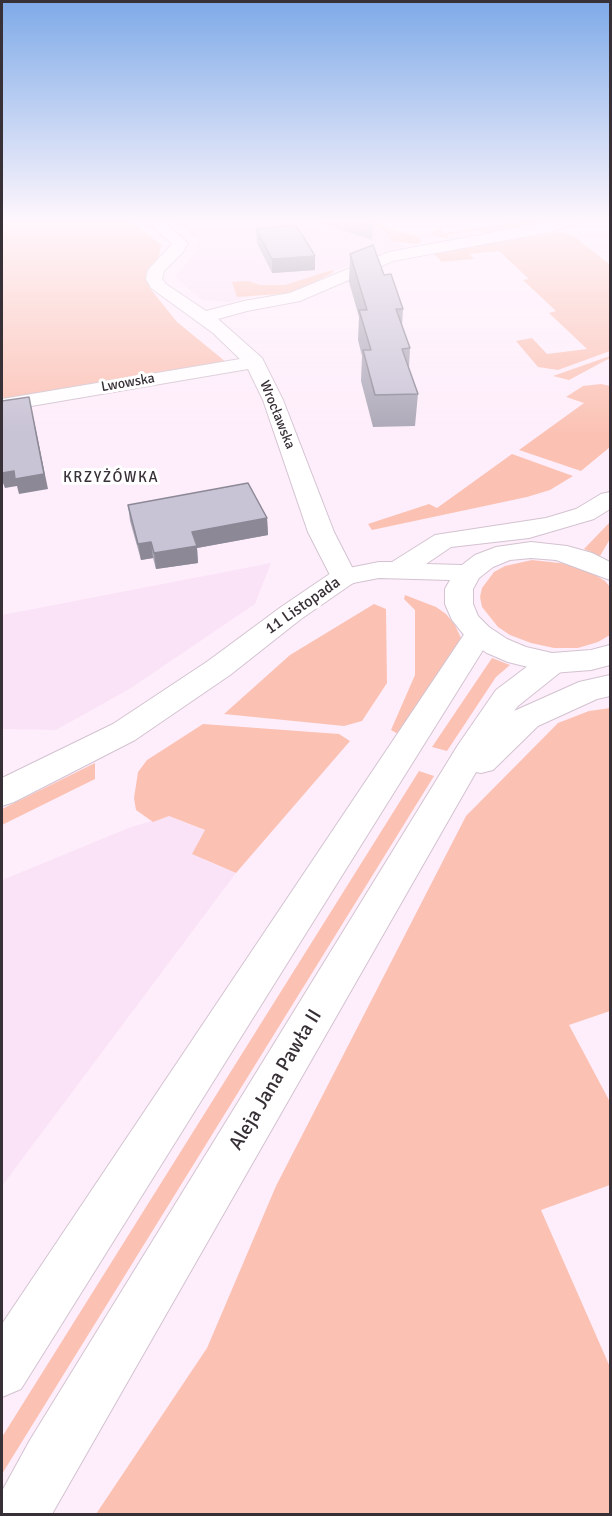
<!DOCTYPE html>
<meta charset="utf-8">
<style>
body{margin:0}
#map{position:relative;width:612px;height:1516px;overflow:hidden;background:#feeefb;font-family:Signika,sans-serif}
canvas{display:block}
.frame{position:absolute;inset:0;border:3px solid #373036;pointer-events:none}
</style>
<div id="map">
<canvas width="612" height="1516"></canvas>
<div class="frame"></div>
</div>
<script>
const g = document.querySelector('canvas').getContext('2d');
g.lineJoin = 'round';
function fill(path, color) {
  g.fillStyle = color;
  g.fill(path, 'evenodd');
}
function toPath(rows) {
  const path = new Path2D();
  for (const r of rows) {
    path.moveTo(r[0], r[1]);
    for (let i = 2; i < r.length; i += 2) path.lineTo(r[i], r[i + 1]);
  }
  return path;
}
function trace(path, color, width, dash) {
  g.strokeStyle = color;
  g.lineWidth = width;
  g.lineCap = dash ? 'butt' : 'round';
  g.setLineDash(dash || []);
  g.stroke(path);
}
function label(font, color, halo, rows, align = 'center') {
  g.font = font + ' Signika,sans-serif';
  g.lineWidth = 6;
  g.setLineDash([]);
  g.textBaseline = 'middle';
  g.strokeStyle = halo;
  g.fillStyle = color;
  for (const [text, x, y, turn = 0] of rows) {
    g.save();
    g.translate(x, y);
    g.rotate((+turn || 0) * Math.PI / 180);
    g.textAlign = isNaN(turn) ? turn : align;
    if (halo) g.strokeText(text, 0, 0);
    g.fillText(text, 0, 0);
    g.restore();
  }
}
fill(toPath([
 [174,221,372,221,402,247,376,254,318,278,231,302,202,300,179,281,176,275,197,250,198,239],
 [271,563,255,604,131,688,56,730,2,729,2,615],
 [169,816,206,831,204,860,236,873,2,1186,2,880,131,827]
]), '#fae3f6');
fill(toPath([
 [2,221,130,221,162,245,149,287,177,322,226,362,2,403],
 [372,221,379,221,386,228,416,236,422,241,418,244,389,241,391,238],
 [525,221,558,221,484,234,480,230,447,235,449,239,432,235,433,231,440,229,445,233],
 [561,232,574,236,610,265,610,351,558,370,538,367,516,341,532,338,547,354,587,349,549,313,556,311,523,280,529,279,499,251,469,254,474,259,442,262,435,255,436,252,447,249],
 [332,270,334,272,294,293,237,297,232,282,248,281,260,285,285,285],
 [610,356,610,358,569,380,553,376],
 [601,384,610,386,610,447,581,471,519,450,584,403,566,397,583,386],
 [512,454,573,476,550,490,527,497,372,530,368,524,429,504,437,508],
 [610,522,610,539,600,556,584,549],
 [532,560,569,564,589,571,605,581,610,587,610,635,598,642,578,648,554,648,531,643,510,635,498,627,482,607,480,597,482,588,494,572,505,566],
 [405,595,436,607,446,614,455,625,461,638,398,734,391,730,415,675,415,610,404,599],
 [374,604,386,609,387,683,362,721,344,726,224,714,290,655],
 [492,658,510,665,496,677,447,751,432,747],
 [610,708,610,1011,569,1025,610,1102,610,1185,541,1210,610,1367,610,1514,96,1514,207,1348,276,1186,466,816,558,723,589,711],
 [203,724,339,734,350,741,236,873,192,854,205,830,169,816,153,822,136,810,134,798,138,772,147,760],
 [95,763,95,779,2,825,2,809],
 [419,771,434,776,2,1474,2,1437]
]), '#fbc2b4');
const minor = toPath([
 [146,221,163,221,188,243,183,252,164,271,162,279,166,284,206,311,244,301,290,293,389,252,553,221,577,221,575,224,550,232,393,261,300,301,247,311,218,319,262,358,283,400,334,532,357,577,354,583,344,585,334,583,331,577,308,532,263,400,248,369,2,411,2,399,240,359,213,333,151,288,146,279,148,270,172,244,146,221]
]);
const tertiary = toPath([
 [479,625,489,627,493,634,21,1389,2,1397,2,1324,469,627,479,625],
 [552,653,563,656,567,663,563,670,518,706,514,711,579,682,610,675,610,696,597,699,538,726,493,770,481,773,476,772,52,1514,2,1514,2,1491,30,1440,458,745,496,690,541,656,552,653]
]);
const secondary = toPath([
 [610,492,610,509,594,519,529,538,451,547,426,564,462,565,475,555,496,547,531,542,567,546,592,553,610,562,610,580,556,560,531,558,510,560,493,567,479,578,473,589,473,604,478,616,489,627,507,639,526,647,552,653,591,650,610,645,610,665,591,670,552,673,508,662,487,653,469,641,452,620,445,604,445,589,450,580,379,578,353,583,301,619,230,675,135,740,14,802,2,806,2,778,113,724,208,661,281,607,334,571,379,562,392,562,435,535,546,518,576,509,601,494,610,492]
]);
trace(minor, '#d3c3d0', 2);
trace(tertiary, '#d3c3d0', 2);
trace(secondary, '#d3c3d0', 2);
fill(minor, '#fff');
fill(tertiary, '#fff');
fill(secondary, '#fff');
fill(toPath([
 [314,221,369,221,373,227,372,240],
 [256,229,315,256,315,270,272,273,257,243],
 [350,254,384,275,403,309,402,326,410,348,409,368,418,394,415,426,373,427,361,381,362,356,358,340,359,317,349,282],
 [128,505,267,518,268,535,197,548,198,563,156,569,153,558,141,560,130,521]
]), '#aca8b7');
fill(toPath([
 [315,256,315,270,272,273,272,259],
 [29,397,48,489,19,494,17,486,5,488,3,483,2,483,2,473],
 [267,518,268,535,197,548,198,563,156,569,154,553,192,532],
 [151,542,153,558,141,560,138,544]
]), '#8c8895');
const building = toPath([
 [355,221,369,221,373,227,355,221],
 [296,225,315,256,272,259,256,229,296,225],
 [373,245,384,275,391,274,403,309,396,309,410,348,402,349,418,394,375,395,363,350,371,350,359,310,367,310,350,254,373,245],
 [29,397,44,474,15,479,14,471,2,473,2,401,29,397],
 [248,483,267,518,192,532,197,546,154,553,151,542,138,544,128,505,248,483]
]);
fill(building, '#c8c3d5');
trace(building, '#8c8895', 1.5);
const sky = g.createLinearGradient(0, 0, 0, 434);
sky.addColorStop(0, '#7eaae8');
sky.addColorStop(0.51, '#fff7fd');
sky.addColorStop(1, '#fff7fd00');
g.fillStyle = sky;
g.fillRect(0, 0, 612, 434);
label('14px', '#373036', '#fff', [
 ["Lwowska",128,383,-10],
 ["Wrocławska",277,415,68]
]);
g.letterSpacing = '1.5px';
label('15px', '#373036', '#fff', [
 ["KRZYŻÓWKA",111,478]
]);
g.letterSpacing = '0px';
label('16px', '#373036', '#fff', [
 ["11 Listopada",303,606,-35]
]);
label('20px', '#373036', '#fff', [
 ["Aleja Jana Pawła II",276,1080,-59]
]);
</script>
